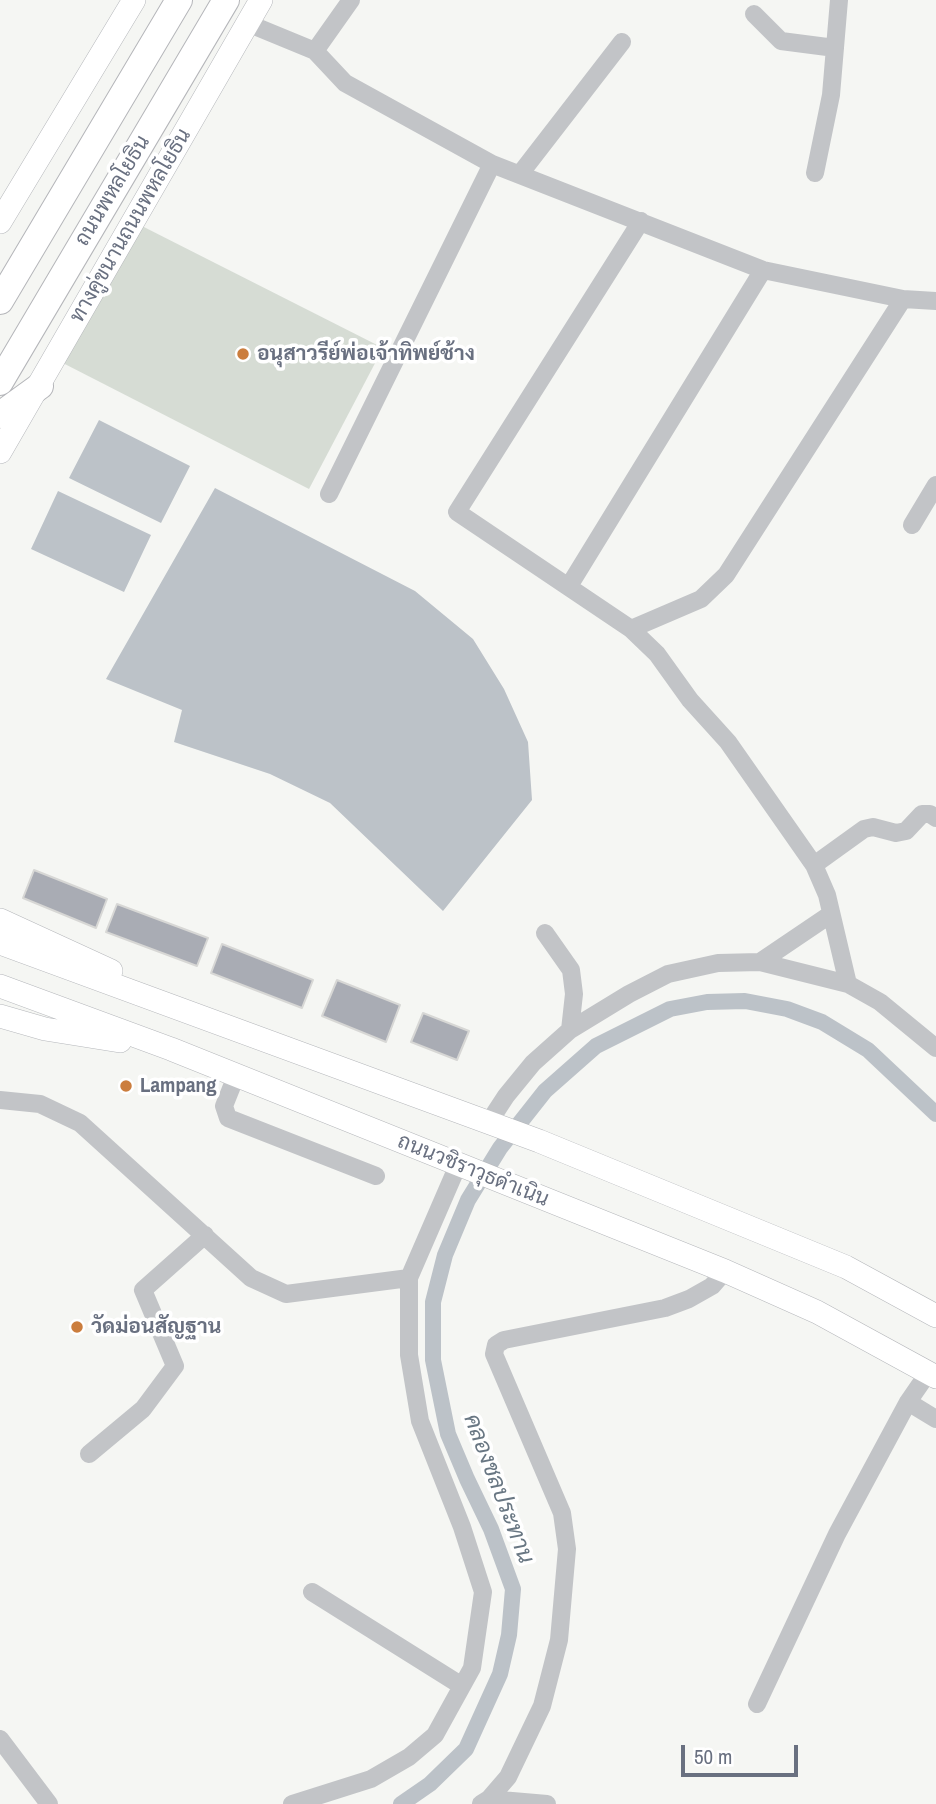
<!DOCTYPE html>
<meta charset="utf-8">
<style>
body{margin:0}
#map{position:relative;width:936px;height:1804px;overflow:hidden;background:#f5f6f3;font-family:"Archivo Narrow",sans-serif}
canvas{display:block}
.scale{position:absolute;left:681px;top:1745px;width:117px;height:32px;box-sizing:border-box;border:4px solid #697080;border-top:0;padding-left:9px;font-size:21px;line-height:24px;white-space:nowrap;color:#697080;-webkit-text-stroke:5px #fff;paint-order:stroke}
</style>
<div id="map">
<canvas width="936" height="1804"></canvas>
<div class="scale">50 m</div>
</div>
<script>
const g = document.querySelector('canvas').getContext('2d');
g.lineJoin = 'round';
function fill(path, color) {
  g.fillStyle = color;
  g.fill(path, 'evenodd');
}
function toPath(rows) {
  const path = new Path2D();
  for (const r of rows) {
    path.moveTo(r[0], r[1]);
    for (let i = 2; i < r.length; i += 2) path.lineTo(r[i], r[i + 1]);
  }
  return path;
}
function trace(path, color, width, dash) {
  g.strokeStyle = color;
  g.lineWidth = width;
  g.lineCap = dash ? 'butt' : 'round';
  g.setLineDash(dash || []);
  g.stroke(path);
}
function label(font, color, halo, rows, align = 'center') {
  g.font = font + ' "Archivo Narrow",Sarabun,sans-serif';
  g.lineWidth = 7;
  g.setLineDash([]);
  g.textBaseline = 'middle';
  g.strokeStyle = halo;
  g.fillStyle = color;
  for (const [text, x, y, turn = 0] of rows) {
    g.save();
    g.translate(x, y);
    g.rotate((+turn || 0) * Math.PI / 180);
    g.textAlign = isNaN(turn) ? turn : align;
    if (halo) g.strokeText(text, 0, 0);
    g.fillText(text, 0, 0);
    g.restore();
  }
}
fill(toPath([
 [134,222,383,348,309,489,55,359]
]), '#d6dcd4');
fill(toPath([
 [99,420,190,466,161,523,69,478],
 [215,488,415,591,473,639,504,689,528,742,532,800,443,911,330,803,270,774,174,742,182,710,106,679],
 [58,491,151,535,124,592,31,549]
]), '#bcc2c8');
trace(toPath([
 [401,1804,430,1784,466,1749,500,1674,509,1635,513,1589,491,1529,467,1479,448,1434,433,1360,433,1302,445,1255,468,1200,500,1148,545,1091,596,1046,670,1009,707,1002,745,1001,787,1009,822,1022,868,1050,936,1114]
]), '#bcc2c8', 16);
const building = toPath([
 [34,870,107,899,96,928,23,898,34,870],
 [117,904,208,938,197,966,106,932,117,904],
 [222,944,313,980,302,1008,211,973,222,944],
 [337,980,400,1005,386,1042,322,1016,337,980],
 [423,1013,469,1031,457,1060,411,1042,423,1013]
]);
fill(building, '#a9acb4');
trace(building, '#d7d7d5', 2);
const major = toPath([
 [0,222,134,0],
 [0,452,261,0],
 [0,920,111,971],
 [0,943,539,1141,846,1267,936,1316],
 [0,986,171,1049,725,1271,817,1312,936,1377],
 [0,1016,45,1029,120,1041]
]);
const highway = toPath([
 [0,301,179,0],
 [0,382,226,0],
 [0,415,40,386]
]);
trace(major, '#b5b7bb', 24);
trace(highway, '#b5b6ba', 28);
trace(toPath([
 [754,14,781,41,835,48],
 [247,23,315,51,351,0],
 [315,51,345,83,492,164,763,270,903,299,936,301],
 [815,173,831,95,839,0],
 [520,174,622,42],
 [641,221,457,512,631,629,657,654,690,700,728,742,814,865,827,895,848,984],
 [329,494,492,164],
 [912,525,936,485],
 [569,586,763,270],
 [631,629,701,599,726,575,903,299],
 [814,865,864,829,873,827,896,833,906,831,922,814,930,814,936,818],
 [545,933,571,970,574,994,570,1030],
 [760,962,831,914],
 [236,1076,224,1106,228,1118,376,1176],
 [0,1100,40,1104,80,1123,251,1278,286,1294,409,1278],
 [489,1122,506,1096,533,1063,570,1030,629,994,668,974,718,963,760,962,848,984,880,1002,936,1048],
 [908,1402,936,1419],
 [89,1454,143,1409,175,1366,143,1290,205,1235],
 [312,1592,462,1686],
 [757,1704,837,1534,908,1402,928,1373],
 [0,1739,49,1804],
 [489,1799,547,1804],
 [292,1804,371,1779,409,1757,435,1735,472,1668,483,1592,462,1527,420,1421,409,1355,409,1278,458,1165],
 [481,1804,489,1799,508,1777,542,1706,559,1640,567,1549,562,1513,494,1354,496,1345,504,1340,665,1308,689,1299,712,1286,725,1271]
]), '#c2c4c7', 18);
trace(major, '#fff', 23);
trace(highway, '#fff', 26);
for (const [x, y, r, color] of [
 [243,354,7,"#cb7d3d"],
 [126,1086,7,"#cb7d3d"],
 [77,1327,7,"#cb7d3d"]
]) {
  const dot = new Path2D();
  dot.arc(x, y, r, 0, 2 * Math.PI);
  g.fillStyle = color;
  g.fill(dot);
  trace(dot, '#fff', 2.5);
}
label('21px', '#697080', '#fff', [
 ["ถนนพหลโยธิน",113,191,-59],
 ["ทางคู่ขนานถนนพหลโยธิน",131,226,-60],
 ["ถนนวชิราวุธดำเนิน",473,1171,22]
]);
label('bold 21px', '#697080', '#fff', [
 ["อนุสาวรีย์พ่อเจ้าทิพย์ช้าง",257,354],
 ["Lampang",140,1086],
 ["วัดม่อนสัญฐาน",91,1327]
], 'left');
label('italic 23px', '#697783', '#fff', [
 ["คลองชลประทาน",498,1489,69]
]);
</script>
